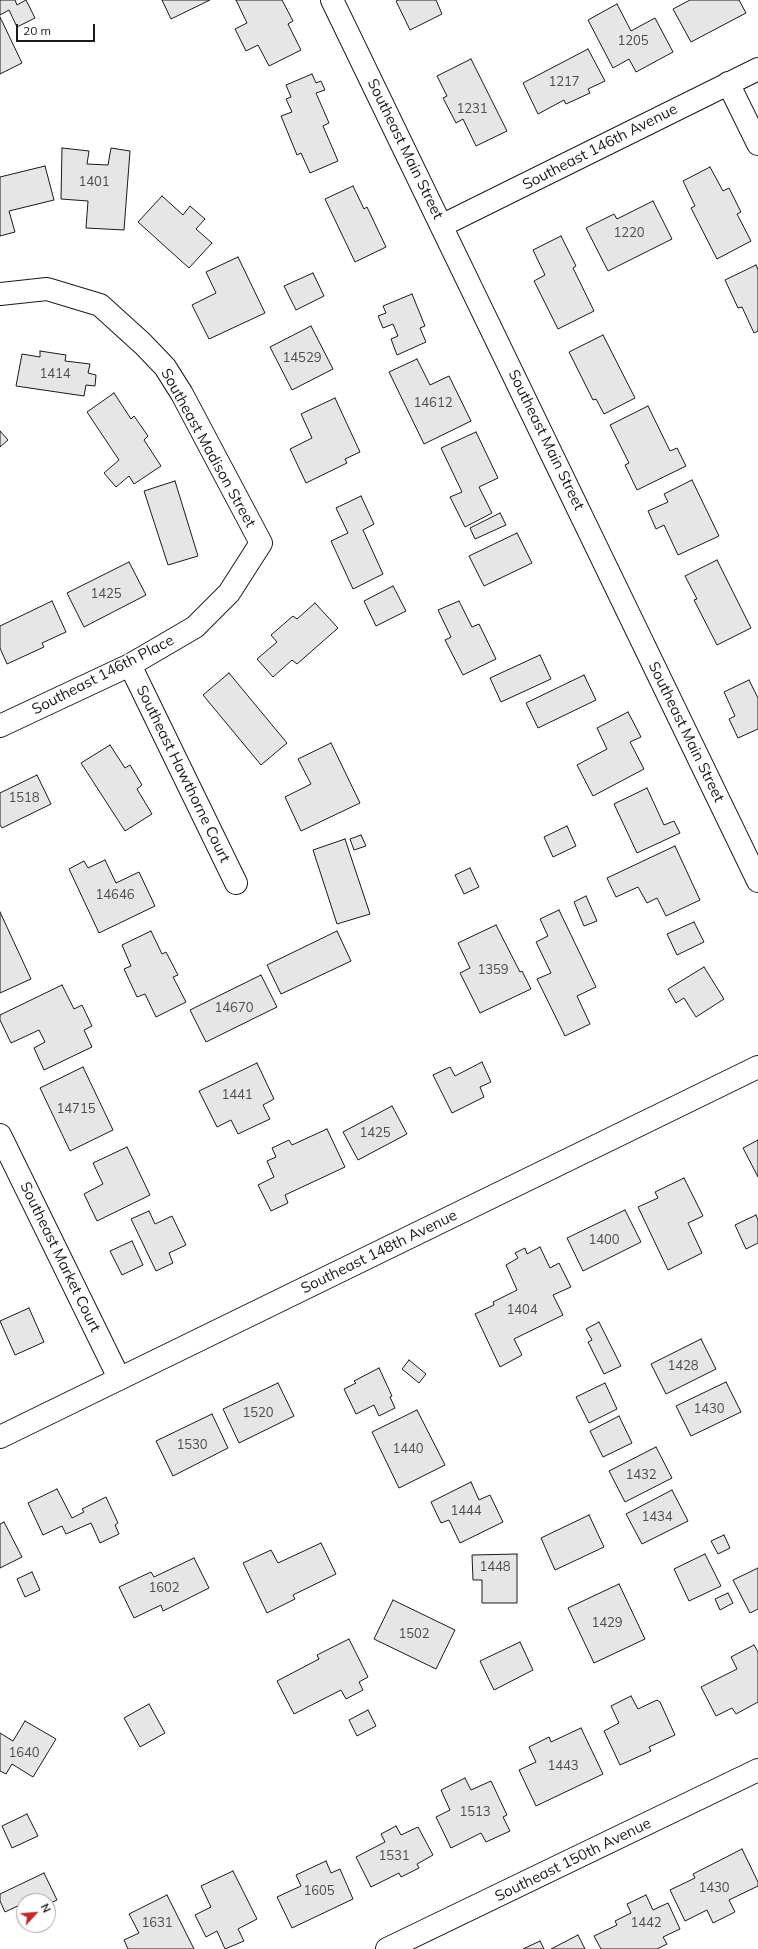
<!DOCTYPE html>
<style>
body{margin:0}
#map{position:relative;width:758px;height:1949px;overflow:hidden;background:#fff;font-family:Mulish,sans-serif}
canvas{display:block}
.north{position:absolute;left:16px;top:1893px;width:40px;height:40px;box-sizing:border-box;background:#fff;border:1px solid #a3a3a3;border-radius:50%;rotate:64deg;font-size:11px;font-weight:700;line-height:16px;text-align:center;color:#1a1a1a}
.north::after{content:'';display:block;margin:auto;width:14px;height:18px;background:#c62828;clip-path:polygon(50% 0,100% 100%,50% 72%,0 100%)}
.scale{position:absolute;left:16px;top:24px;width:79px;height:18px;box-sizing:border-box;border:2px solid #1a1a1a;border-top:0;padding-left:5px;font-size:12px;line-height:14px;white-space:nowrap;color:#1a1a1a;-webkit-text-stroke:3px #fff;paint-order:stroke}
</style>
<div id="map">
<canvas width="758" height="1949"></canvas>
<div class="north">N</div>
<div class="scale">20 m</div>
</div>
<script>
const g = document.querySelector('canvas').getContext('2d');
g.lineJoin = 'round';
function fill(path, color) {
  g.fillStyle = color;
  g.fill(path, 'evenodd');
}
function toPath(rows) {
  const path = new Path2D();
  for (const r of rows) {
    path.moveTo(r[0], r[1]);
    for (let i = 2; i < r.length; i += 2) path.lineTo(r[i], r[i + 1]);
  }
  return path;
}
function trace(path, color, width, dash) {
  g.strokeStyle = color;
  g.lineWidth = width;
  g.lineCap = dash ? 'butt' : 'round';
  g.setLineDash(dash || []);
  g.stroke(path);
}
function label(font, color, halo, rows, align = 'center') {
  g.font = font + ' Mulish,sans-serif';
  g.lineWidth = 3;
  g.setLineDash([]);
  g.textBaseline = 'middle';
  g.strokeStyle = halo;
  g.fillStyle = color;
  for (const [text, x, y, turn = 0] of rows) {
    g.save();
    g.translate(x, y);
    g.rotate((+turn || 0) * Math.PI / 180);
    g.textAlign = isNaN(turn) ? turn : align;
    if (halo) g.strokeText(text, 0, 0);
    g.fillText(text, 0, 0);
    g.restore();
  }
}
const building = toPath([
 [0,0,15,0,17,5,26,0,35,18,17,27,9,10,0,15,0,0],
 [162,0,210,0,171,19,162,0],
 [236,0,282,0,293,21,288,24,301,50,269,66,258,45,246,51,235,29,247,23,236,0],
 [398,0,436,0,442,14,410,30,396,1,398,0],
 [690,0,739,0,746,13,691,42,673,9,690,0],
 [617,4,631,31,655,18,673,52,636,72,629,59,613,68,588,20,617,4],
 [0,17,22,63,0,74,0,17],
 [588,49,605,81,588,89,590,93,566,104,564,100,538,114,523,83,588,49],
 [471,59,507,131,476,146,463,119,456,123,443,98,447,96,437,76,471,59],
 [312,74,316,83,321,81,325,90,316,93,329,123,323,126,338,161,310,173,301,153,297,155,281,116,292,112,286,99,291,97,286,85,312,74],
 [62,148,89,151,87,164,108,165,111,148,130,151,124,230,86,228,88,201,61,199,62,148],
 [45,166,54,200,9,211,15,232,0,236,0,177,45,166],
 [710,167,723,191,729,188,741,212,737,214,751,241,717,259,691,208,695,206,683,181,710,167],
 [353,186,364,209,367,207,386,247,355,262,325,199,353,186],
 [162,196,183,215,190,206,205,219,196,229,212,243,189,268,138,222,162,196],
 [653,201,672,239,608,271,586,228,614,214,617,219,653,201],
 [561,236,576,266,573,268,594,311,558,329,534,281,545,275,533,250,561,236],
 [238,257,265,313,209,339,192,305,216,293,206,272,238,257],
 [756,265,758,270,758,331,754,333,742,307,738,308,725,280,756,265],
 [313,273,324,296,296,310,284,286,313,273],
 [412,294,425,326,420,328,426,342,397,355,391,339,398,336,393,324,383,328,378,316,386,313,383,306,412,294],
 [311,326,333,369,292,390,270,347,311,326],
 [603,335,635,398,604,414,596,399,593,400,569,352,603,335],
 [40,351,66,355,65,361,90,364,88,373,96,375,95,386,86,385,84,396,16,386,22,354,40,357,40,351],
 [417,359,430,385,449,376,471,421,424,444,389,372,417,359],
 [114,393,131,419,134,416,148,436,144,440,161,466,134,484,129,476,116,487,104,473,119,460,87,412,114,393],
 [335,398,360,452,345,459,347,463,306,483,290,449,312,438,301,414,335,398],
 [648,406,670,451,677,448,686,466,637,490,625,465,629,463,610,425,648,406],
 [0,431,8,440,0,447,0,431],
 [476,432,498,478,479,487,492,513,465,527,450,497,462,492,441,448,476,432],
 [692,480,719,536,678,555,664,525,656,529,648,511,668,502,664,494,692,480],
 [175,481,198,556,168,565,144,491,175,481],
 [361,496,374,524,363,530,383,574,353,589,331,541,348,533,336,508,361,496],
 [500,513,506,525,475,539,470,528,500,513],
 [517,533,532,563,484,586,469,556,517,533],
 [717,560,751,628,717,645,694,600,697,599,685,576,717,560],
 [129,562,146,595,84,627,67,593,129,562],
 [393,586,406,611,376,626,364,601,393,586],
 [52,601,66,632,42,643,44,647,7,664,0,648,0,626,52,601],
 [459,601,472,627,479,624,496,659,463,675,445,640,451,637,438,610,459,601],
 [315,603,338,628,297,664,292,660,273,677,257,659,277,642,271,635,293,616,297,619,315,603],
 [540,655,551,679,501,702,490,678,540,655],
 [229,673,287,743,261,765,203,695,229,673],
 [584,675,596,700,538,728,526,703,584,675],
 [749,680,758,698,758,729,738,738,729,719,735,716,724,692,749,680],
 [628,712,641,737,630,742,644,769,593,796,577,765,607,749,597,728,628,712],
 [331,743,360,803,301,831,285,797,311,784,298,759,331,743],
 [110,745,125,768,130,765,142,785,137,789,152,814,125,831,81,763,110,745],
 [37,775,51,804,2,828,0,825,0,793,37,775],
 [647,788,664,825,674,821,680,833,637,853,614,804,647,788],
 [567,826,576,846,553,857,544,837,567,826],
 [361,835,366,846,354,850,350,839,361,835],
 [345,839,370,914,337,924,313,850,345,839],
 [675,846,700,900,666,916,657,898,647,903,638,887,616,897,607,878,675,846],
 [105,860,116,883,139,872,155,906,99,933,69,869,84,861,88,868,105,860],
 [470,868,479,887,464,894,455,875,470,868],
 [586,896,597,921,584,926,574,902,586,896],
 [559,910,596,987,577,996,590,1024,565,1036,537,979,551,973,536,942,548,936,540,919,559,910],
 [0,912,31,979,0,993,0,912],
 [694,922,704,942,677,955,667,934,694,922],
 [496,925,520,972,522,971,531,989,480,1013,460,973,470,968,458,943,496,925],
 [151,931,162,954,166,952,178,975,173,977,186,1002,156,1017,145,994,137,997,124,969,131,966,122,945,151,931],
 [337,931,351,961,281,994,267,965,337,931],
 [704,967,724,999,696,1017,684,998,676,1003,668,989,704,967],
 [261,975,277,1007,206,1042,190,1010,261,975],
 [62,985,74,1009,82,1005,92,1026,84,1030,92,1047,44,1070,34,1048,45,1042,39,1030,11,1043,0,1020,0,1015,62,985],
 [482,1062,491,1082,480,1087,484,1097,452,1113,433,1075,450,1067,455,1076,482,1062],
 [257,1063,274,1099,263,1105,270,1119,238,1134,231,1120,217,1127,199,1091,257,1063],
 [83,1067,113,1130,70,1151,40,1088,83,1067],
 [392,1106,407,1134,358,1160,343,1132,392,1106],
 [327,1129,345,1167,285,1195,288,1203,271,1211,258,1185,274,1177,267,1161,276,1157,272,1148,289,1140,292,1145,327,1129],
 [758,1140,758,1177,743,1148,758,1140],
 [127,1147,150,1195,97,1221,84,1194,103,1184,93,1163,127,1147],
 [684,1178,703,1216,688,1223,702,1253,668,1270,638,1207,658,1198,655,1192,684,1178],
 [625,1210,641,1242,583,1271,567,1238,625,1210],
 [149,1211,155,1224,172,1216,186,1245,169,1253,173,1263,156,1271,131,1219,149,1211],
 [756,1215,758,1220,758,1243,746,1249,735,1225,756,1215],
 [132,1241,143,1265,122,1275,110,1251,132,1241],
 [540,1247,550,1268,559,1263,571,1287,553,1295,563,1315,514,1339,522,1355,500,1367,475,1314,494,1305,493,1302,517,1290,506,1265,518,1258,515,1253,525,1248,527,1254,540,1247],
 [29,1308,44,1342,15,1355,0,1321,29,1308],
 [599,1322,621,1366,604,1374,588,1342,592,1340,586,1329,599,1322],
 [701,1339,716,1369,666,1394,651,1364,701,1339],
 [409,1360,426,1374,419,1383,402,1369,409,1360],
 [379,1368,392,1396,390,1397,395,1408,379,1416,374,1405,356,1414,344,1389,356,1383,354,1381,379,1368],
 [726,1382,741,1412,691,1436,676,1406,726,1382],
 [278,1383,294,1416,239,1443,223,1409,278,1383],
 [605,1383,617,1409,589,1423,576,1397,605,1383],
 [417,1410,445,1465,399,1488,372,1432,417,1410],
 [212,1414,228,1448,173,1476,156,1441,212,1414],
 [619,1416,632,1443,603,1457,590,1431,619,1416],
 [656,1447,672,1478,625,1502,609,1471,656,1447],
 [471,1482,479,1500,490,1495,503,1522,460,1543,449,1520,441,1523,431,1502,471,1482],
 [57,1489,72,1518,84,1512,82,1509,106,1497,118,1523,115,1525,119,1534,100,1543,91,1523,66,1534,62,1526,43,1535,28,1503,57,1489],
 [672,1490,688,1521,642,1544,626,1514,672,1490],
 [589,1515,604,1547,555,1570,541,1538,589,1515],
 [4,1522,22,1557,0,1568,0,1524,4,1522],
 [724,1535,730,1548,718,1554,711,1541,724,1535],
 [321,1543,336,1574,293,1595,295,1599,267,1613,243,1563,271,1550,278,1563,321,1543],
 [517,1554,517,1603,482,1603,482,1580,473,1580,472,1555,517,1554],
 [705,1554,721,1586,689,1601,674,1569,705,1554],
 [194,1558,209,1588,163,1611,161,1605,134,1618,119,1587,151,1572,154,1577,194,1558],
 [758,1568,758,1609,750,1613,733,1580,758,1568],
 [32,1572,40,1590,25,1597,17,1579,32,1572],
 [619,1584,645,1639,594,1663,568,1608,619,1584],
 [728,1593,733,1603,720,1610,715,1599,728,1593],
 [393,1600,455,1630,436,1669,374,1639,393,1600],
 [349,1639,368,1677,359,1682,363,1690,346,1699,341,1690,294,1714,277,1681,319,1659,317,1655,349,1639],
 [520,1642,533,1670,494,1690,480,1661,520,1642],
 [754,1645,758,1652,758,1702,736,1714,732,1708,716,1716,701,1687,737,1669,731,1657,754,1645],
 [631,1696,638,1709,657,1700,660,1702,675,1735,649,1747,651,1751,620,1765,604,1731,619,1723,611,1706,631,1696],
 [149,1704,165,1733,140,1747,124,1718,149,1704],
 [368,1710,376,1726,357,1736,349,1720,368,1710],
 [25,1721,56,1739,33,1777,12,1764,6,1774,0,1771,0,1733,13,1741,25,1721],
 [581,1728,603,1774,536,1806,519,1770,536,1762,529,1747,549,1737,551,1742,581,1728],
 [465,1778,471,1790,491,1781,507,1815,503,1817,510,1831,486,1842,481,1833,451,1848,436,1817,450,1810,441,1790,465,1778],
 [27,1814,38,1836,12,1848,2,1826,27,1814],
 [396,1826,401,1835,418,1827,433,1855,417,1864,419,1868,401,1877,399,1873,371,1887,356,1857,385,1842,381,1834,396,1826],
 [742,1849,758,1882,758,1886,729,1900,735,1912,713,1923,707,1910,685,1921,670,1890,695,1878,693,1874,742,1849],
 [326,1861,331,1873,340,1869,353,1899,292,1928,277,1897,301,1886,296,1875,326,1861],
 [233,1871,257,1919,238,1929,244,1941,225,1949,217,1931,206,1937,195,1915,211,1907,201,1886,233,1871],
 [44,1873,57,1900,48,1904,48,1901,24,1901,24,1903,5,1912,0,1901,0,1894,44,1873],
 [167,1895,194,1949,128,1949,124,1940,139,1933,129,1914,167,1895],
 [646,1895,653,1910,668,1903,680,1929,663,1937,667,1944,657,1949,601,1949,594,1936,617,1925,615,1921,631,1913,627,1904,646,1895],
 [578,1935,585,1949,551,1949,578,1935],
 [540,1941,544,1949,523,1949,540,1941]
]);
fill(building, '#e6e6e6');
trace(building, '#1a1a1a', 1);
const street = toPath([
 [332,0,758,881],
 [728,83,758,144],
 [443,225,758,69],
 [0,294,47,289,100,305,143,344,165,367,182,394,261,543,229,593,195,627,130,665,0,726],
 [130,665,236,883],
 [0,1135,119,1378],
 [387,1949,758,1770]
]);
const secondary = toPath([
 [0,1437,758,1067]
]);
trace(street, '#1a1a1a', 24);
trace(secondary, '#1a1a1a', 24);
trace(street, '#fff', 22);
trace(secondary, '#fff', 22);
label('13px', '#4d4d4d', null, [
 ["1205",633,41],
 ["1217",564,82],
 ["1231",472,109],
 ["1401",94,182],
 ["1220",629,233],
 ["14529",302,358],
 ["1414",55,374],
 ["14612",433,403],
 ["1425",106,594],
 ["1518",24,798],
 ["14646",115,895],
 ["1359",493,970],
 ["14670",234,1008],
 ["1441",237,1095],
 ["14715",76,1109],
 ["1425",375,1133],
 ["1400",604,1240],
 ["1404",522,1310],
 ["1428",683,1366],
 ["1430",709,1409],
 ["1520",258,1413],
 ["1530",192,1445],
 ["1440",408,1449],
 ["1432",641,1475],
 ["1444",466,1511],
 ["1434",657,1517],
 ["1448",495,1567],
 ["1602",164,1588],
 ["1429",607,1623],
 ["1502",414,1634],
 ["1640",24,1753],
 ["1443",563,1766],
 ["1513",475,1812],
 ["1531",394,1856],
 ["1430",714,1888],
 ["1605",319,1891],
 ["1631",157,1923],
 ["1442",646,1923]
]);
label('15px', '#1a1a1a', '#fff', [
 ["Southeast 146th Avenue",600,147,-27],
 ["Southeast Main Street",405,149,64],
 ["Southeast Main Street",546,440,64],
 ["Southeast Madison Street",208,448,61],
 ["Southeast 146th Place",103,675,-27],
 ["Southeast Main Street",686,732,64],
 ["Southeast Hawthorne Court",183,774,64],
 ["Southeast 148th Avenue",379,1252,-26],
 ["Southeast Market Court",60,1257,64],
 ["Southeast 150th Avenue",573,1860,-26]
]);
</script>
